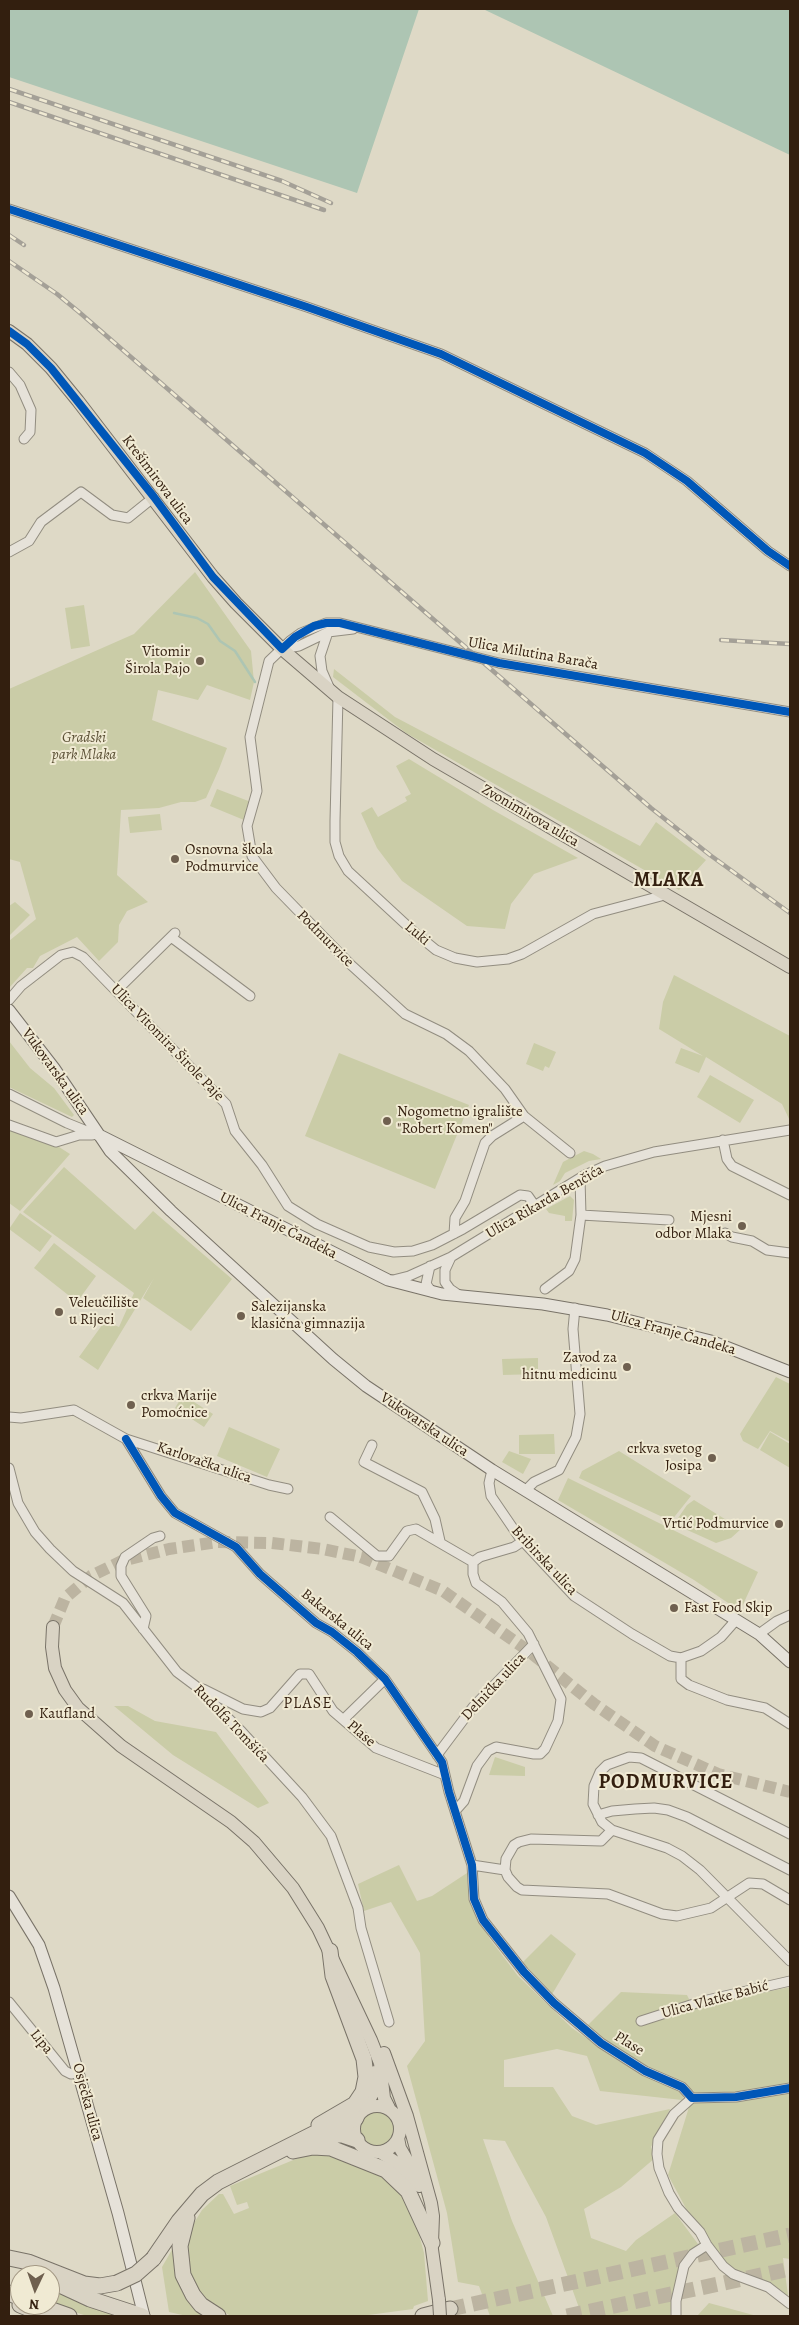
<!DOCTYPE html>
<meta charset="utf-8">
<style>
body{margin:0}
#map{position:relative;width:799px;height:2325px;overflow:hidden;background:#ded9c6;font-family:Alegreya,serif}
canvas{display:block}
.frame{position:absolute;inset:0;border:10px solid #331f0f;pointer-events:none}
.north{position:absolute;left:10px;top:2265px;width:50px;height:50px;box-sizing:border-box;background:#f0ead3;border:1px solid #a49985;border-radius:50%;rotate:183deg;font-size:14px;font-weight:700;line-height:20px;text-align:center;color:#331f0f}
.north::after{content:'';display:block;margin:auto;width:18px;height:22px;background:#6f604f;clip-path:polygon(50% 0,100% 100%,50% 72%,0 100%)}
</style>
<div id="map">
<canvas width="799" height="2325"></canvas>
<div class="frame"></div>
<div class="north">N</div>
</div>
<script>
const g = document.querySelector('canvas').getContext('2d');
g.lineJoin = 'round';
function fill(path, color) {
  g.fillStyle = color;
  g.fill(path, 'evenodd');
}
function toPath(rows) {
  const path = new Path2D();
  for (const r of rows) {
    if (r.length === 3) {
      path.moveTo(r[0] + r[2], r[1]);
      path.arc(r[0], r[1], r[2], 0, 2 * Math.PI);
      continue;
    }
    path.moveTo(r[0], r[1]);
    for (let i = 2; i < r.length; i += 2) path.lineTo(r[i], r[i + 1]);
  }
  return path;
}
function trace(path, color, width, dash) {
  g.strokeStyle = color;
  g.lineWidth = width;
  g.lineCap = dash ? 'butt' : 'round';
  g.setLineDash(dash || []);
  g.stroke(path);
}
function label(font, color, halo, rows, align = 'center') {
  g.font = font + ' Alegreya,serif';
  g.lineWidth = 4;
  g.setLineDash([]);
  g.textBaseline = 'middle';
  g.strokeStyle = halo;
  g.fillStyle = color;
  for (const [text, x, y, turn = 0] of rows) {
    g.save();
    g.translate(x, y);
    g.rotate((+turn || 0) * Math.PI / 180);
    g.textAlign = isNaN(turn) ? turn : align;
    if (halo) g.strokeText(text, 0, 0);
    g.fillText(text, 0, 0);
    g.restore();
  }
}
fill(toPath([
 [195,572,251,651,254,682,250,700,207,685,198,700,158,690,152,720,227,748,219,769,206,798,195,802,181,802,159,808,121,810,117,875,148,902,127,911,119,925,118,942,99,961,77,937,40,956,33,968,27,968,9,988,9,941,36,919,20,862,9,859,9,689,134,634],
 [84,605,90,646,71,649,65,608],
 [334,669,395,717,640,846,656,822,706,860,679,890,406,733,333,677],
 [409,759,493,810,578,858,534,874,511,904,505,929,467,926,402,881,377,848,361,813,372,807,378,817,407,801,405,797,411,794,396,766],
 [217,789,251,802,244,820,210,806],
 [160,814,162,830,130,833,128,817],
 [15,902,30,915,9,936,9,906],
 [674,975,790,1036,790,1121,782,1104,706,1057,699,1073,675,1063,681,1048,703,1056,659,1029,663,1002],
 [9,1041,30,1068,54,1088,74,1115,72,1117,9,1087],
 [534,1043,556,1052,549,1068,545,1066,543,1071,526,1064],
 [339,1053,469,1105,435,1189,305,1136],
 [710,1075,754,1100,740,1123,697,1097],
 [9,1129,59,1147,70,1154,20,1211,9,1203],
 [584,1151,593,1154,601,1159,589,1161,565,1173,560,1181,553,1185,563,1162],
 [64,1167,135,1230,153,1211,232,1279,191,1331,143,1298,154,1278,98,1370,79,1357,105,1321,119,1327,134,1293,23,1212],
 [570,1196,574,1200,572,1221,565,1221,565,1216,549,1213,546,1209],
 [20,1213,52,1236,40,1252,9,1229],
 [54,1243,96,1276,77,1302,34,1268],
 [538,1358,538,1374,503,1375,502,1359],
 [776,1377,790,1384,790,1442,770,1431,758,1449,743,1441,740,1434],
 [183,1395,213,1414,204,1427,175,1408],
 [229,1427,280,1449,267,1477,217,1456],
 [770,1432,790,1444,790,1468,760,1450],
 [554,1434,555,1454,519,1454,519,1435],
 [509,1451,531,1459,523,1474,502,1462],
 [619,1451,691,1496,671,1521,579,1478,582,1471],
 [568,1478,758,1572,740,1611,694,1580,558,1500],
 [694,1500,741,1529,731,1538,716,1543,674,1524,687,1505],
 [114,1706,128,1706,155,1721,216,1732,269,1803,258,1808,173,1755],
 [495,1757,525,1767,525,1776,489,1775],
 [399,1865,417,1901,432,1896,467,1873,471,1906,490,1939,518,1976,572,2028,619,2061,685,2094,682,2100,600,2091,587,2056,557,2049,504,2060,504,2087,553,2087,572,2116,596,2125,670,2109,651,2147,655,2158,621,2187,584,2209,591,2238,626,2251,636,2240,675,2213,698,2244,680,2265,670,2316,582,2316,546,2217,505,2141,483,2139,512,2221,553,2316,490,2316,479,2286,458,2282,447,2213,407,2066,425,2041,420,1953,391,1902,364,1911,358,1884],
 [551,1934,576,1954,551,1996,523,1962],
 [790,1987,790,2259,783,2258,788,2295,786,2296,753,2274,735,2270,721,2258,701,2227,689,2214,668,2175,694,2091,620,2054,586,2027,621,1992,687,1995,693,2007],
 [377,2129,19],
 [325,2152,389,2177,411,2204,424,2253,428,2301,414,2306,413,2309,361,2316,231,2316,211,2305,199,2292,188,2266,188,2238,194,2223,202,2210,219,2194,223,2194,234,2214,249,2208,247,2202,237,2205,230,2186,308,2154],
 [173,2248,176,2274,182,2291,205,2316,187,2316,169,2312,162,2267],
 [50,2287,94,2306,120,2316,87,2316,50,2304],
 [709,2303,757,2316,697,2316]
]), '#cacca7');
fill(toPath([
 [9,9,419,9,357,193,9,77],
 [483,9,790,9,790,155]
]), '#adc5b3');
trace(toPath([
 [174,613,197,618,208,624,220,641,235,651,255,682]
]), '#adc5b3', 2.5);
trace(toPath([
 [53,1627,65,1598,91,1576,122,1561,169,1549,217,1542,272,1543,323,1549,361,1557,443,1591,530,1652,594,1704,655,1746,718,1774,790,1792]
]), '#bcb4a1', 12, [12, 6]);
trace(toPath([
 [450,2309,790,2235],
 [567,2316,790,2269]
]), '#bcb4a1', 15, [15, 8]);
const street = toPath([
 [9,209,307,307,441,354,645,453,687,481,768,551,790,566],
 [9,372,20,385,31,410,30,432,24,439],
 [9,552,29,541,41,522,81,492,112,515,128,518,154,497],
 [328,632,320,656,322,671,329,687],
 [282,649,299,646,328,632,353,629],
 [338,697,335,821,335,842,339,856,348,871,414,932,436,950,455,958,477,962,508,959,522,954,593,914,665,895],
 [171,937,250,996],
 [116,991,175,933],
 [9,1000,21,986,61,955,73,952,83,957,226,1104,235,1131,262,1165,288,1206,317,1224,369,1247,394,1252,413,1251,432,1245,463,1229,520,1195,528,1196,535,1206],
 [9,1094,67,1123,99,1136],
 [9,1125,56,1142,79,1135,92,1135],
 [723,1140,727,1159,732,1166,790,1195],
 [570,1153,524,1116,505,1089,469,1051,446,1034,405,1014,350,964,276,888,252,856,247,826,257,791,250,737,269,661,290,641,301,633,326,623,340,623,499,663,790,712],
 [581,1215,669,1220],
 [725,1233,732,1237,752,1241,767,1250,790,1253],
 [454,1234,455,1218,465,1201,485,1143,492,1136,524,1116],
 [451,1257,445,1270,445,1282,450,1289,459,1295],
 [430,1266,426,1284,432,1292],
 [393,1280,409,1276,451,1257,585,1175,605,1166,654,1152,790,1130],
 [545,1289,569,1271,575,1259,581,1215,580,1178],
 [9,1417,21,1418,74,1410,126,1439,269,1485,288,1489],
 [126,1439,161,1496,175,1513,236,1547,260,1574,316,1623,332,1632,357,1652,385,1679,442,1762,449,1792,472,1865,474,1899,483,1920,524,1972,554,2003,601,2043,645,2071,682,2087,692,2098,736,2097,790,2088],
 [372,1445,364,1462,422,1492,435,1519,440,1541],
 [9,1468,18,1503,35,1532,50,1549,73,1571,123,1603,177,1672,197,1687,242,1732,302,1797,331,1836,358,1908,361,1928,389,2022],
 [492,1470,489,1483,491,1496,519,1537,574,1596,632,1634,670,1656,681,1658,701,1651,721,1637,736,1620],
 [526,1490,534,1482,559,1470,576,1437,580,1414,573,1329,575,1308],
 [330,1517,377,1556,389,1556,407,1531,416,1529,473,1562,480,1557,514,1547,523,1541],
 [143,1629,146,1616,121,1576,121,1566,125,1557,153,1538,160,1536],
 [759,1634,777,1621,790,1615],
 [681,1658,681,1679,689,1685,727,1700,765,1708,790,1724],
 [203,1689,243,1709,261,1712,270,1708,300,1674,309,1674,333,1711,376,1748,445,1775],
 [344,1719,385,1679],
 [437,1755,473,1707,534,1644],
 [456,1810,464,1801,477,1766,488,1751,496,1747,534,1754,540,1754,545,1749,558,1721,561,1699,528,1633,502,1602,476,1583,473,1574,473,1562],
 [598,1815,612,1811,635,1809,654,1808,668,1810,687,1817,790,1870],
 [612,1830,601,1841,531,1839,519,1842,514,1845,506,1859,505,1870,508,1877,517,1887,522,1890,608,1894,662,1914,677,1916,711,1908,749,1883,763,1884,790,1900],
 [790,1834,641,1758,629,1757,607,1765,600,1772,594,1786,593,1804,602,1822,612,1830,667,1848,682,1856,700,1870,790,1961],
 [472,1865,505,1870],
 [9,2002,65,2071,71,2074,79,2073],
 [641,2021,703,2001,790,1981],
 [692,2098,674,2114,658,2140,657,2154,659,2168,669,2193,678,2208,700,2232,707,2245,723,2266,733,2274,768,2287,790,2304],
 [676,2316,676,2301,684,2266,693,2254,707,2245]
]);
const secondary = toPath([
 [9,1010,54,1068,110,1151,171,1211,333,1359,366,1386,492,1470,759,1634,790,1662],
 [101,1136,388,1280,442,1294,543,1304,607,1315,711,1341,790,1372],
 [9,1896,39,1945,54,1988,118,2213,144,2316]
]);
const primary = toPath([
 [9,331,27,344,51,368,78,401,213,577,236,603,282,649,338,697,433,759,790,967],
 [53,1627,52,1647,55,1668,65,1690,78,1708,121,1746,231,1822,254,1842,293,1888,318,1928,371,2040,380,2063,384,2098,389,2108],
 [384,2053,407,2116,431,2203,433,2216,432,2243],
 [377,2129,23],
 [364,2109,373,2093,375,2072],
 [398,2138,400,2148,415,2174,419,2186],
 [380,2152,397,2163,412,2181],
 [430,2235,439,2300]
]);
const highway = toPath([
 [319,2125,355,2104,363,2092,366,2077,364,2059,333,1976,330,1951],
 [322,2134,342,2135,357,2140],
 [293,2151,313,2147,331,2148,386,2170,408,2191,432,2243],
 [187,2218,180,2246,183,2275,193,2295,201,2305,218,2316],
 [9,2258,28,2262,84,2284,100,2286,117,2283],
 [153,2259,179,2221,202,2194,218,2182,323,2129,344,2124,356,2118],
 [62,2286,90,2299,142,2316],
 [9,2293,20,2298],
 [20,2305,47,2316],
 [38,2305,69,2316],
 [423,2316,450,2309]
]);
trace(street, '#928d80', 11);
trace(secondary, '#797368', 13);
trace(primary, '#797368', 14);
trace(highway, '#797368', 17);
trace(street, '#e6e2d9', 9);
trace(secondary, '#e6e2d9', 11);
trace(primary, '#d9d3c4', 12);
trace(highway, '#d9d3c4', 15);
const rail = toPath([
 [9,89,282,181,331,203],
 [9,102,324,210],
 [9,235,24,245],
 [9,261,57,294,79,312,651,808,710,855,790,913],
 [721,640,790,644]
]);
trace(rail, '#a4a097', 4.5);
trace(rail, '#f0ead3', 2.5, [8]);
const primaryBridge = toPath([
 [439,2300,440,2316]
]);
const highwayBridge = toPath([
 [117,2283,136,2274,153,2259]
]);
trace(primaryBridge, '#797368', 14, []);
trace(highwayBridge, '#797368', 17, []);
trace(primaryBridge, '#d9d3c4', 12);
trace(highwayBridge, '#d9d3c4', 15);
trace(toPath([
 [9,209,307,307,441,354,645,453,687,481,768,551,790,566],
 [9,331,27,344,51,368,154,497,213,577,282,649,295,637,314,626,326,623,340,623,499,663,790,712],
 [126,1439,161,1496,175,1513,236,1547,260,1574,316,1623,332,1632,357,1652,385,1679,442,1762,449,1792,472,1865,474,1899,483,1920,524,1972,554,2003,601,2043,645,2071,682,2087,692,2098,736,2097,790,2088]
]), '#0057b8', 8);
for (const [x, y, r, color] of [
 [200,661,5,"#6f604f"],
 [175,859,5,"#6f604f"],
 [387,1121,5,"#6f604f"],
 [742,1226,5,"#6f604f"],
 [59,1312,5,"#6f604f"],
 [241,1316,5,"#6f604f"],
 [627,1367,5,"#6f604f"],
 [131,1405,5,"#6f604f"],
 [712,1458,5,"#6f604f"],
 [779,1524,5,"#6f604f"],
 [674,1608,5,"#6f604f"],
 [29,1714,5,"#6f604f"]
]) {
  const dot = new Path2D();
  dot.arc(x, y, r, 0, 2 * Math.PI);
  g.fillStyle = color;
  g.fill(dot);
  trace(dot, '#f0ead3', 2);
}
label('15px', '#331f0f', '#f0ead3', [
 ["Krešimirova ulica",157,480,53],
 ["Ulica Milutina Barača",533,654,10],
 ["Zvonimirova ulica",530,816,30],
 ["Luki",417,934,40],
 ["Podmurvice",325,939,45],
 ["Ulica Vitomira Širole Paje",167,1043,46],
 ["Vukovarska ulica",55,1072,54],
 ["Ulica Rikarda Benčića",545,1202,-30],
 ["Ulica Franje Čandeka",278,1226,27],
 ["Ulica Franje Čandeka",673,1333,16],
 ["Vukovarska ulica",424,1425,34],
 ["Karlovačka ulica",204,1463,19],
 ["Bribirska ulica",544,1561,47],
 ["Bakarska ulica",337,1620,39],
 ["Delnička ulica",494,1687,-47],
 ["Rudolfa Tomšića",231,1724,46],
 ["Plase",361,1734,41],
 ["Ulica Vlatke Babić",715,2000,-15],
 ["Lipa",41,2042,51],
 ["Plase",629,2044,32],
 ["Osječka ulica",87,2102,75]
]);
label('15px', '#331f0f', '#f0ead3', [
 ["Vitomir",190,652,"right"],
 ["Širola Pajo",190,669,"right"],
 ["Osnovna škola",185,850],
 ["Podmurvice",185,867],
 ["Nogometno igralište",397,1112],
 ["\"Robert Komen\"",397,1129],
 ["Mjesni",732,1217,"right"],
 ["odbor Mlaka",732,1234,"right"],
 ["Veleučilište",69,1303],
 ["u Rijeci",69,1320],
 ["Salezijanska",251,1307],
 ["klasična gimnazija",251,1324],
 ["Zavod za",617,1358,"right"],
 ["hitnu medicinu",617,1375,"right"],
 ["crkva Marije",141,1396],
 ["Pomoćnice",141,1413],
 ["crkva svetog",702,1449,"right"],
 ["Josipa",702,1466,"right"],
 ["Vrtić Podmurvice",769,1524,"right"],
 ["Fast Food Skip",684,1608],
 ["Kaufland",39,1714]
], 'left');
label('italic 15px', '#5b5035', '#f0ead3', [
 ["Gradski",84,738],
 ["park Mlaka",84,755]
]);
g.letterSpacing = '1px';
label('16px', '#331f0f', '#f0ead3', [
 ["PLASE",308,1704]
]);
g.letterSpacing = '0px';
g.letterSpacing = '1px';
label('bold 20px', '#331f0f', '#f0ead3', [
 ["MLAKA",669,881],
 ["PODMURVICE",666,1783]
]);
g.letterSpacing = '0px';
</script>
